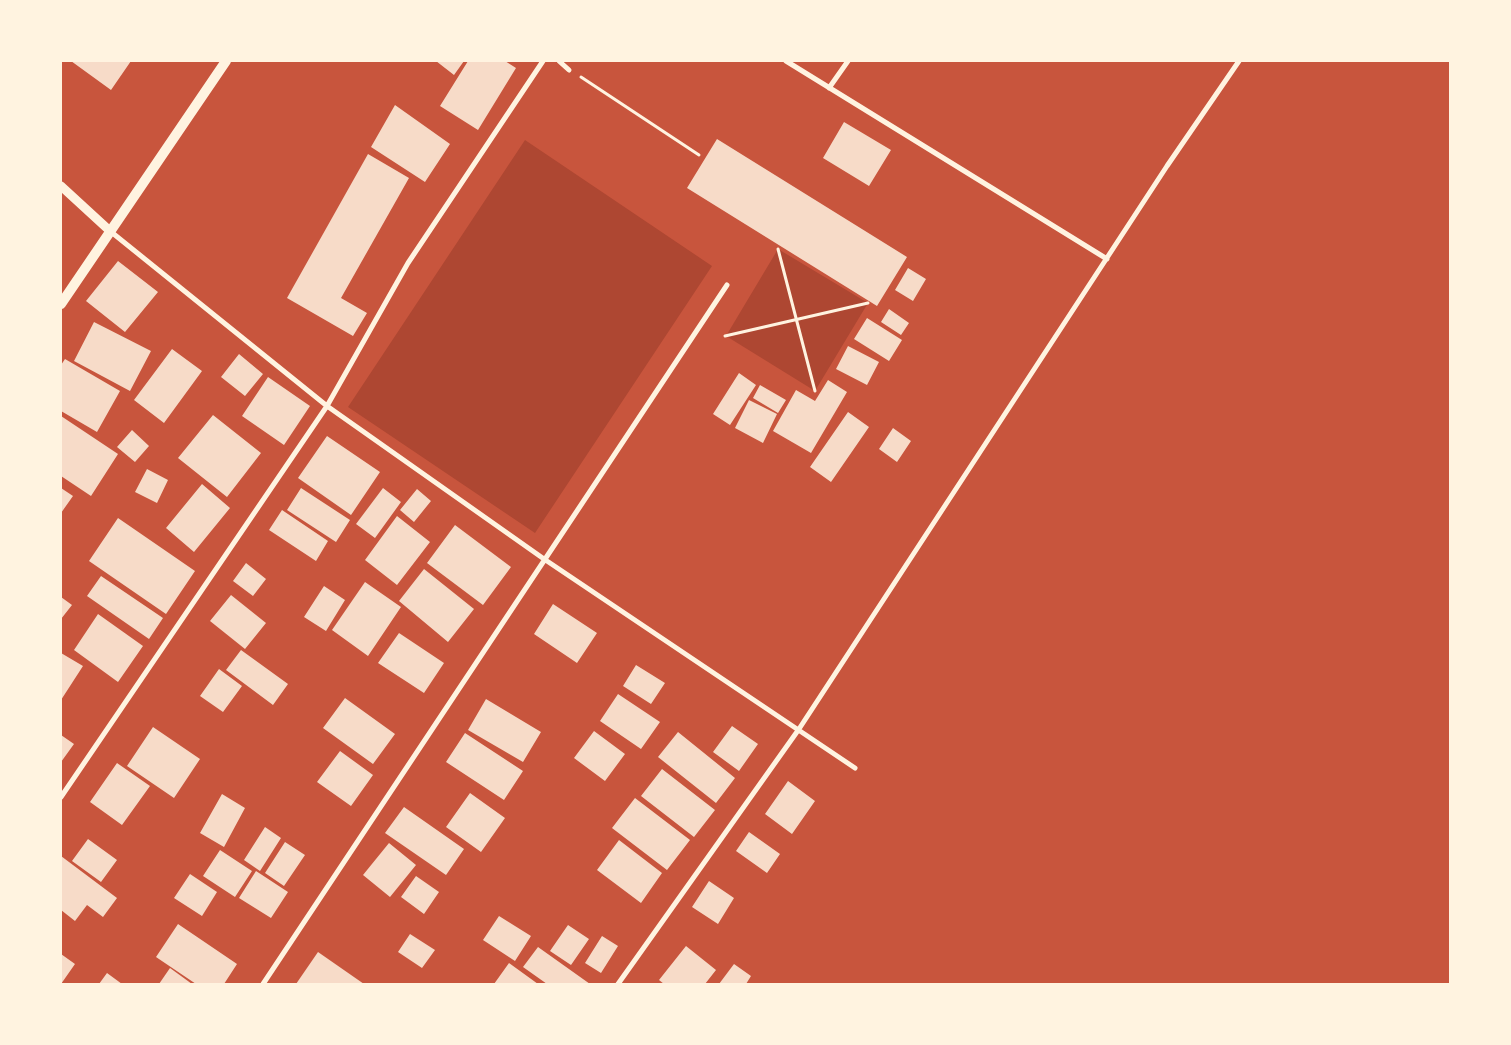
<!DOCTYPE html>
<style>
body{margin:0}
#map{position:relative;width:1511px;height:1045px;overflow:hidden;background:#c8553d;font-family:Cabin,sans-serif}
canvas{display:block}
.frame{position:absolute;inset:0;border:62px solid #fff3e0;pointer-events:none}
</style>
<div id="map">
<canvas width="1511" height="1045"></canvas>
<div class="frame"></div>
</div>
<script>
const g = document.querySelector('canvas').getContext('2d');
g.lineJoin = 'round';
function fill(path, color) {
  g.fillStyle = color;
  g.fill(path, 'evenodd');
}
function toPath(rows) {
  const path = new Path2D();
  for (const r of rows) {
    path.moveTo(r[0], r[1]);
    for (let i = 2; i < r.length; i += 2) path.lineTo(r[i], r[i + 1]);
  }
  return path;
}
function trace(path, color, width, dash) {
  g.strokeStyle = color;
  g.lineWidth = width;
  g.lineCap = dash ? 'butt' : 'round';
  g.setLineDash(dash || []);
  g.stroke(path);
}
fill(toPath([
 [525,140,712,266,535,533,348,407],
 [778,249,868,303,815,391,726,336]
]), '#ae4732');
fill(toPath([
 [71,61,131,61,111,90],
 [436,61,464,61,454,75],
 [468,61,505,61,516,68,478,130,440,106],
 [395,105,450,144,425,182,371,147],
 [844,122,891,150,869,186,823,158],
 [717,139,907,257,877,306,687,188],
 [368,154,409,178,341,298,367,313,353,336,287,298],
 [118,261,158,292,125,332,86,301],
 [908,268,926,279,913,301,895,290],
 [889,309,909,323,901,335,881,322],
 [867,318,902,340,889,361,854,339],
 [94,322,151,351,130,391,74,361],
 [848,346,879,362,867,385,836,369],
 [172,349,202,371,164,423,134,400],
 [239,354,263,374,245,396,221,377],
 [65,359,120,391,97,432,61,411,61,365],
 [739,373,756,385,730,425,713,414],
 [268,377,310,406,284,445,242,416],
 [828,380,847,392,811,453,773,431,796,390,815,401],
 [760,385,786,400,778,413,753,398],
 [749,400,777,414,763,443,735,428],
 [848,412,869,427,831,482,810,467],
 [213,415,261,453,227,497,178,458],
 [61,416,118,454,91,496,61,476],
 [893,428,911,441,897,462,879,449],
 [132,430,149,446,135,462,117,447],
 [327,436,380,472,351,515,298,478],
 [147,469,168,480,157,503,135,492],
 [202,484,230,508,194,552,166,528],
 [61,488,73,496,61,513],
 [301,488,350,520,336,542,287,510],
 [383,488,401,502,375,538,356,524],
 [417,489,431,501,414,522,400,510],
 [282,510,328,541,316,561,269,530],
 [397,516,430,542,397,585,365,560],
 [118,518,195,571,166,614,89,561],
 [455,525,511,567,483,605,427,563],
 [246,563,266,579,253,596,233,581],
 [424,569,474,609,448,642,399,601],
 [101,576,163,618,149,639,87,596],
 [365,582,401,607,368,656,332,630],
 [324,586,345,600,326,631,304,617],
 [231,595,266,623,245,649,210,621],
 [61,597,72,605,61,619],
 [553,604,597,633,577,663,534,634],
 [98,614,143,646,118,682,74,650],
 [399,633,444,663,424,693,378,663],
 [241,650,288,684,273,705,226,670],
 [61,653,83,666,61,700],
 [636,665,665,683,651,704,623,686],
 [219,669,242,686,223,712,200,696],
 [618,694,660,722,641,749,600,721],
 [345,698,395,734,373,764,323,728],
 [486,699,541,732,523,762,468,730],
 [732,726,758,744,739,771,713,752],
 [153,727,200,759,174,798,127,766],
 [594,731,625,754,605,781,574,758],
 [678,732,735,778,716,803,658,757],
 [465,733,523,771,504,800,446,762],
 [61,735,74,744,61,762],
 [340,751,373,775,351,806,317,782],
 [117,763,150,786,122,825,90,802],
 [662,769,715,810,694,837,641,796],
 [788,781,815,801,792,834,765,814],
 [470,793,505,818,481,852,446,827],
 [222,794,245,808,224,847,200,833],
 [635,798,690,840,667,870,612,828],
 [404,807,464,849,446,875,385,833],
 [265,827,281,838,260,871,244,860],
 [749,832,780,854,767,873,736,851],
 [88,839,117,860,101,882,72,861],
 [619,840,662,873,641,903,597,870],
 [285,842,305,855,284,886,265,873],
 [389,843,416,865,390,897,363,875],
 [220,850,252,871,235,897,203,876],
 [61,856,117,898,103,917,87,905,75,921,61,910],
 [256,871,288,892,271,918,239,898],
 [190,874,217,892,202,916,174,898],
 [416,876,439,892,424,914,401,897],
 [709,881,734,898,718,924,692,907],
 [499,916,531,936,515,961,483,940],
 [178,924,237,964,224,984,196,984,156,957],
 [568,925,589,939,571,965,550,951],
 [410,934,435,950,422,968,398,952],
 [602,936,618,946,601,973,585,963],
 [686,946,716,970,705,984,664,984,659,980],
 [538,947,590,984,547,984,523,967],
 [318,952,364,984,296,984],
 [61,954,75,964,61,984],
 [509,963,538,984,494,984],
 [734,964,751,976,746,984,719,984],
 [170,968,192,984,159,984],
 [107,973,122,984,99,984]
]), '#f7dbc8');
trace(toPath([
 [581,77,699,155],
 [778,249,815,391],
 [725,336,868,303]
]), '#fff3e0', 3);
trace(toPath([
 [559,61,569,70],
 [786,61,1107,259],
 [829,88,848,61],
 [110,231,327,406,544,559,855,768],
 [61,797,327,406,408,263,543,61],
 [263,984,727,285],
 [618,984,799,729,1167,166,1239,61]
]), '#fff3e0', 5);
trace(toPath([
 [61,186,110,231]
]), '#fff3e0', 9);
trace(toPath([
 [61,304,226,61]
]), '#fff3e0', 10);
</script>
